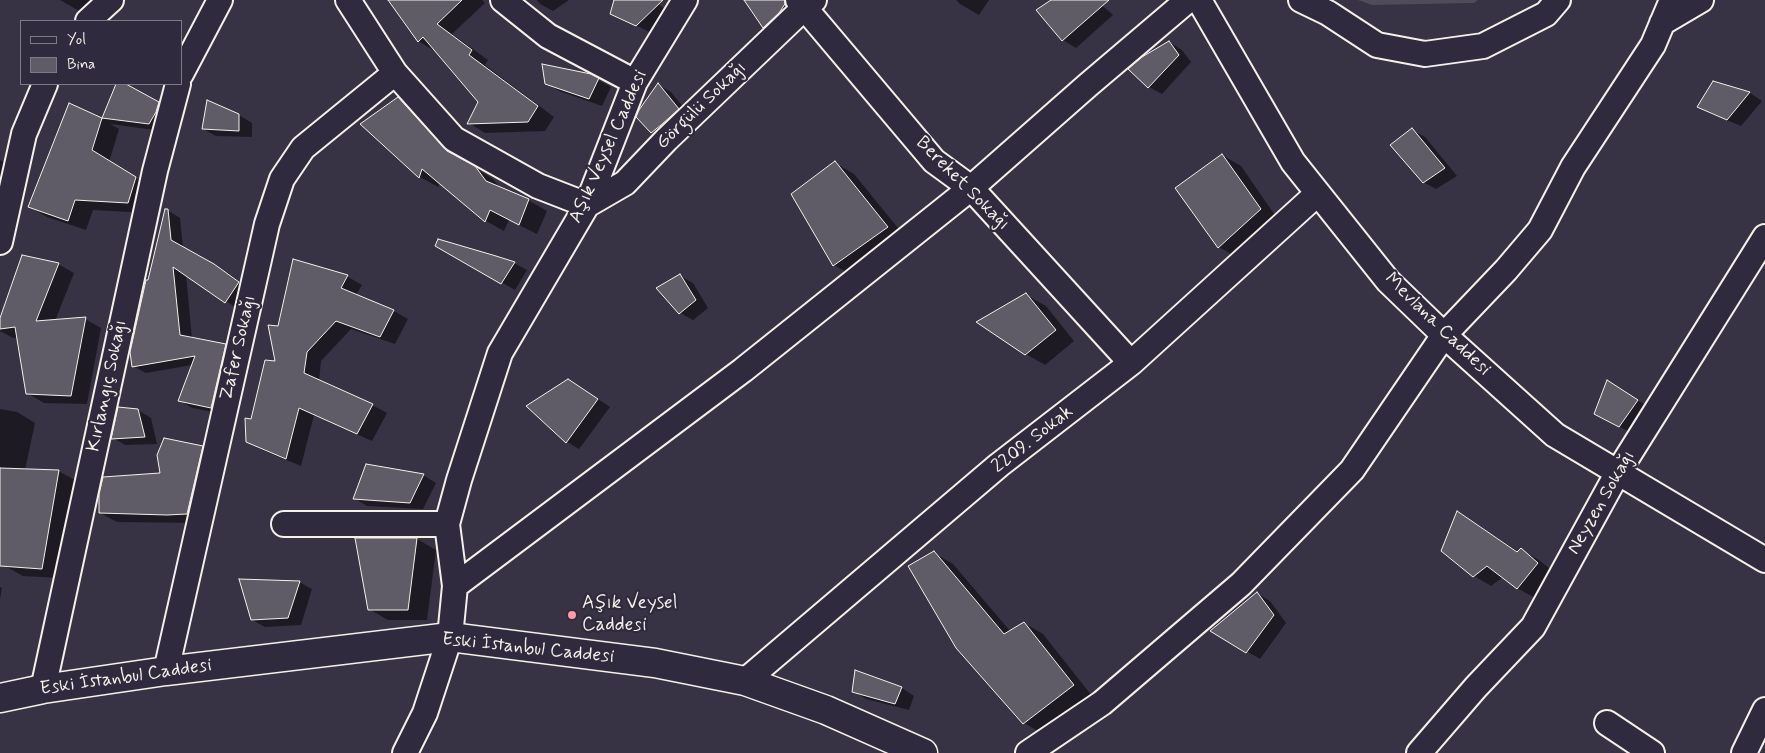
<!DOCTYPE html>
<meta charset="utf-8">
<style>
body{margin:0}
#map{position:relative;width:1765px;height:753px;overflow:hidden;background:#373244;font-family:Mynerve,sans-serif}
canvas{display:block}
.legend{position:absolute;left:20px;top:20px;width:162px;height:65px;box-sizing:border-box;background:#2f2a3d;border:1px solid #7e7a81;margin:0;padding:6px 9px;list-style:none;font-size:15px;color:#f4f1e8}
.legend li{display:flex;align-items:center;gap:10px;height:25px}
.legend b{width:25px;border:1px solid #7e7a81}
</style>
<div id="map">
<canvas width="1765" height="753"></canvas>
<ul class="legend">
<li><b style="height:6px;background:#2f2a3d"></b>Yol</li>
<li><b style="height:14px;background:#5f5c67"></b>Bina</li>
</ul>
</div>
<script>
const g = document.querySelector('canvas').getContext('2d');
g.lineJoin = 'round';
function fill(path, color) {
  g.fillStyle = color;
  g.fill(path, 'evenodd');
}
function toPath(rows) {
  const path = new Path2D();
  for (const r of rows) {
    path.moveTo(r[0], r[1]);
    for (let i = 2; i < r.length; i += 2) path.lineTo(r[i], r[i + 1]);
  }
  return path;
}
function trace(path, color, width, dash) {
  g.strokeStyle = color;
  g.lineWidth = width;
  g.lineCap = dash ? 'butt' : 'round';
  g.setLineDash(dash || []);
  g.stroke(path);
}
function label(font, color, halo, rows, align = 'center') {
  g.font = font + ' Mynerve,sans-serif';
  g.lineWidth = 4.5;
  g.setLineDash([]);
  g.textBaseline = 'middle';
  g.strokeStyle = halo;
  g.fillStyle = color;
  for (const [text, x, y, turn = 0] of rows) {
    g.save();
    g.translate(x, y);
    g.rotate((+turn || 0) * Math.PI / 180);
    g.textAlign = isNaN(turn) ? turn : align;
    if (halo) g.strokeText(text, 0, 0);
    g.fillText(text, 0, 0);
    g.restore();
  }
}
fill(toPath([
 [1358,0,1478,0,1474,3,1372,5]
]), '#504b59');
fill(toPath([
 [60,0,115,0,95,20],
 [389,0,482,0,485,3,452,34,488,60,485,65,554,117,545,131,485,133,469,123,479,102,435,51,418,41],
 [537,0,569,0,553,11,540,4],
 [615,0,653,0,670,13,649,32,612,13],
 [746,0,787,0,797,13,776,35,764,27],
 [956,0,989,0,979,15,960,4],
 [1053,0,1096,0,1113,15,1076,48,1063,40,1038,10],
 [1169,42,1182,50,1191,62,1162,94,1149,87],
 [591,76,611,87,602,106,559,91,546,83],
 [1713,82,1750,93,1762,101,1741,126,1712,114,1699,107],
 [118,84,124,84,171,111,162,131,110,124,119,129,109,162,153,188,146,213,93,210,86,230,47,217,30,207,70,104,103,120],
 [658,85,671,92,691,117,665,139,652,132],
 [398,98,416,109,465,162,493,179,501,189,528,200,547,211,537,234,509,220,504,231,486,221,440,182,438,187,420,177,362,124],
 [239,115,252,123,252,137,216,136,203,129],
 [1412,130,1425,137,1457,176,1436,189,1423,182],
 [1222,155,1241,166,1279,221,1238,258,1219,247],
 [0,160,15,168,0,201],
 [835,163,854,174,907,239,853,276,834,265],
 [167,210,180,218,183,248,228,273,251,290,238,309,186,274,192,339,225,345,238,353,224,414,192,408,179,400,192,365,146,373,133,366,148,282],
 [438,241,514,263,527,270,515,290,437,245],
 [294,261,348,277,362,285,356,295,394,311,408,319,395,344,351,329,321,361,319,381,372,405,387,413,372,441,314,415,301,466,262,450,247,441,252,420,276,362,279,328],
 [58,264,74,273,55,321,85,319,101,328,87,404,44,403,27,393,18,338,13,338,0,331,0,321],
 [680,276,693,283,708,308,693,320,680,313],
 [1026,295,1046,306,1074,341,1045,365,1026,354],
 [581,388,610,407,579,449,567,442],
 [1620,389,1650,408,1632,433,1608,421],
 [0,409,17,412,35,423,25,470,58,471,77,481,60,578,23,576,5,566,0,554],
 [138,410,151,418,157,444,125,445,113,438],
 [202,447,219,457,204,523,117,522,100,513],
 [423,475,436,483,423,509,367,506,355,499],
 [1458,512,1519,552,1521,550,1539,560,1555,573,1535,598,1517,588,1503,577,1491,586,1474,576],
 [417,539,436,550,427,620,388,620,369,609],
 [934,553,953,564,1011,632,1024,623,1043,634,1092,696,1043,734,1024,723],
 [299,582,312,589,301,625,265,627,252,620],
 [0,587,2,588,0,599],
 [1257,593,1270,601,1286,623,1260,659,1213,631],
 [856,672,902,688,914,696,909,710,866,699,853,691]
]), '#0007');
const building = toPath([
 [388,0,462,0,437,24,472,50,469,55,538,106,528,122,467,124,478,102,423,37,418,42,388,0],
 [614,0,663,0,636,26,610,14,614,0],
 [744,0,785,0,785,4,779,13,763,28,744,0],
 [1051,0,1109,0,1062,41,1036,10,1051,0],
 [1169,41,1179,55,1148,88,1128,69,1142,57,1169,41],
 [542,64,591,74,599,78,589,99,545,84,542,64],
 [1713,81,1750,92,1727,120,1697,107,1713,81],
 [658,83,679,109,661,125,651,133,636,117,639,110,658,83],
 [116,84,126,84,159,102,156,112,149,124,102,118,116,84],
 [398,97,447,151,475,166,486,181,529,199,519,225,490,210,485,222,422,169,419,178,360,124,398,97],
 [207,100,239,114,239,131,202,129,207,100],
 [69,103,102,118,92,150,136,177,128,203,75,200,68,221,28,207,69,103],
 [1412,128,1445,168,1423,183,1390,145,1412,128],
 [1222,154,1261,209,1218,248,1175,188,1222,154],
 [835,161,888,227,833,266,791,194,835,161],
 [165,209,168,209,171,240,214,264,239,282,225,303,173,267,180,335,226,344,211,408,178,401,195,356,132,367,130,352,146,280,148,280,165,209],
 [438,239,496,256,515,262,501,284,435,246,438,239],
 [22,255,59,263,36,321,86,317,71,396,26,394,15,327,0,329,0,318,22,255],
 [293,259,348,275,341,288,394,310,380,337,336,321,307,352,304,373,373,404,357,434,299,408,286,459,246,442,245,418,251,419,265,360,275,361,268,325,278,326,293,259],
 [680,274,696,300,679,314,656,288,680,274],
 [1026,293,1056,330,1025,355,976,322,1026,293],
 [568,379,598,399,566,443,526,406,568,379],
 [1607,380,1638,400,1619,427,1594,414,1607,380],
 [118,407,138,409,145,437,111,439,118,407],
 [164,438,203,446,187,514,167,515,99,513,99,494,103,477,160,473,157,455,164,438],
 [366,464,424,474,410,503,353,499,366,464],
 [0,468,59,470,42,569,0,566,0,468],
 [1457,511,1517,552,1521,548,1538,563,1517,589,1487,566,1473,577,1441,551,1457,511],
 [355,538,417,538,408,610,368,610,355,538],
 [934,551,1004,634,1024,622,1074,685,1023,724,956,648,908,566,934,551],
 [239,579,300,581,288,618,251,620,239,579],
 [1257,592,1274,615,1246,653,1210,631,1257,592],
 [855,670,902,687,895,704,852,692,855,670]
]);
fill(building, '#5f5c67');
trace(building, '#f4f1e8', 1);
const minor = toPath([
 [348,0,395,73,454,139,538,186,587,205,625,183,666,140,804,8,814,0],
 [503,0,548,36,635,82],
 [798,0,934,161,971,188,1131,363],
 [1199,0,1293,162,1388,281,1444,335,1555,435,1765,560],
 [1301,0,1328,13,1377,45,1425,54,1483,46,1546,14,1558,0],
 [88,21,111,0],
 [1662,23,1701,0],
 [181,74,220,0],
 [0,242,24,134,45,84],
 [284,524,447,524],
 [455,586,743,370,971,188,1088,85,1188,0],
 [166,671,267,224,282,179,303,148,395,73],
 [745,681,999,465,1131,363,1317,194],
 [43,689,155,171,178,84],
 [1607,723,1652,753],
 [405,753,425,713,450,637,455,586,447,524,459,480,500,353,587,205,635,82,685,0],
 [1028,753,1102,703,1241,584,1352,470,1444,335,1506,270,1540,230,1573,167,1653,45,1672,0],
 [1419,753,1476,687,1533,627,1618,472,1765,237],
 [1744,753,1765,710]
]);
const major = toPath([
 [0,698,43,689,166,671,450,637,655,663,745,681,826,710,923,753]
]);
trace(minor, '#f4f1e8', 28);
trace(major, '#f4f1e8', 31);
trace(minor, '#2f2a3d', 24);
trace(major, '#2f2a3d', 28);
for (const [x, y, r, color] of [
 [572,615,5,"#ff9aa2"]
]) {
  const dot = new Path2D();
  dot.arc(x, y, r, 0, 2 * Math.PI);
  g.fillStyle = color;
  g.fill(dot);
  trace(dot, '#2f2a3d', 2);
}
label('19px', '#f4f1e8', '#2f2a3d', [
 ["Görgülü Sokağı",702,106,-44],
 ["Aşık Veysel Caddesi",609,147,-66],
 ["Bereket Sokağı",962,184,45],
 ["Mevlana Caddesi",1437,325,44],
 ["Zafer Sokağı",239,348,-77],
 ["Kırlangıç Sokağı",108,386,-78],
 ["2209. Sokak",1033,440,-38],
 ["Neyzen Sokağı",1602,503,-60],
 ["Eski İstanbul Caddesi",528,649,6],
 ["Eski İstanbul Caddesi",126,678,-8]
]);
label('19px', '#f4f1e8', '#2f2a3d', [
 ["Aşık Veysel",582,604],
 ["Caddesi",582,626]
], 'left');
</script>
